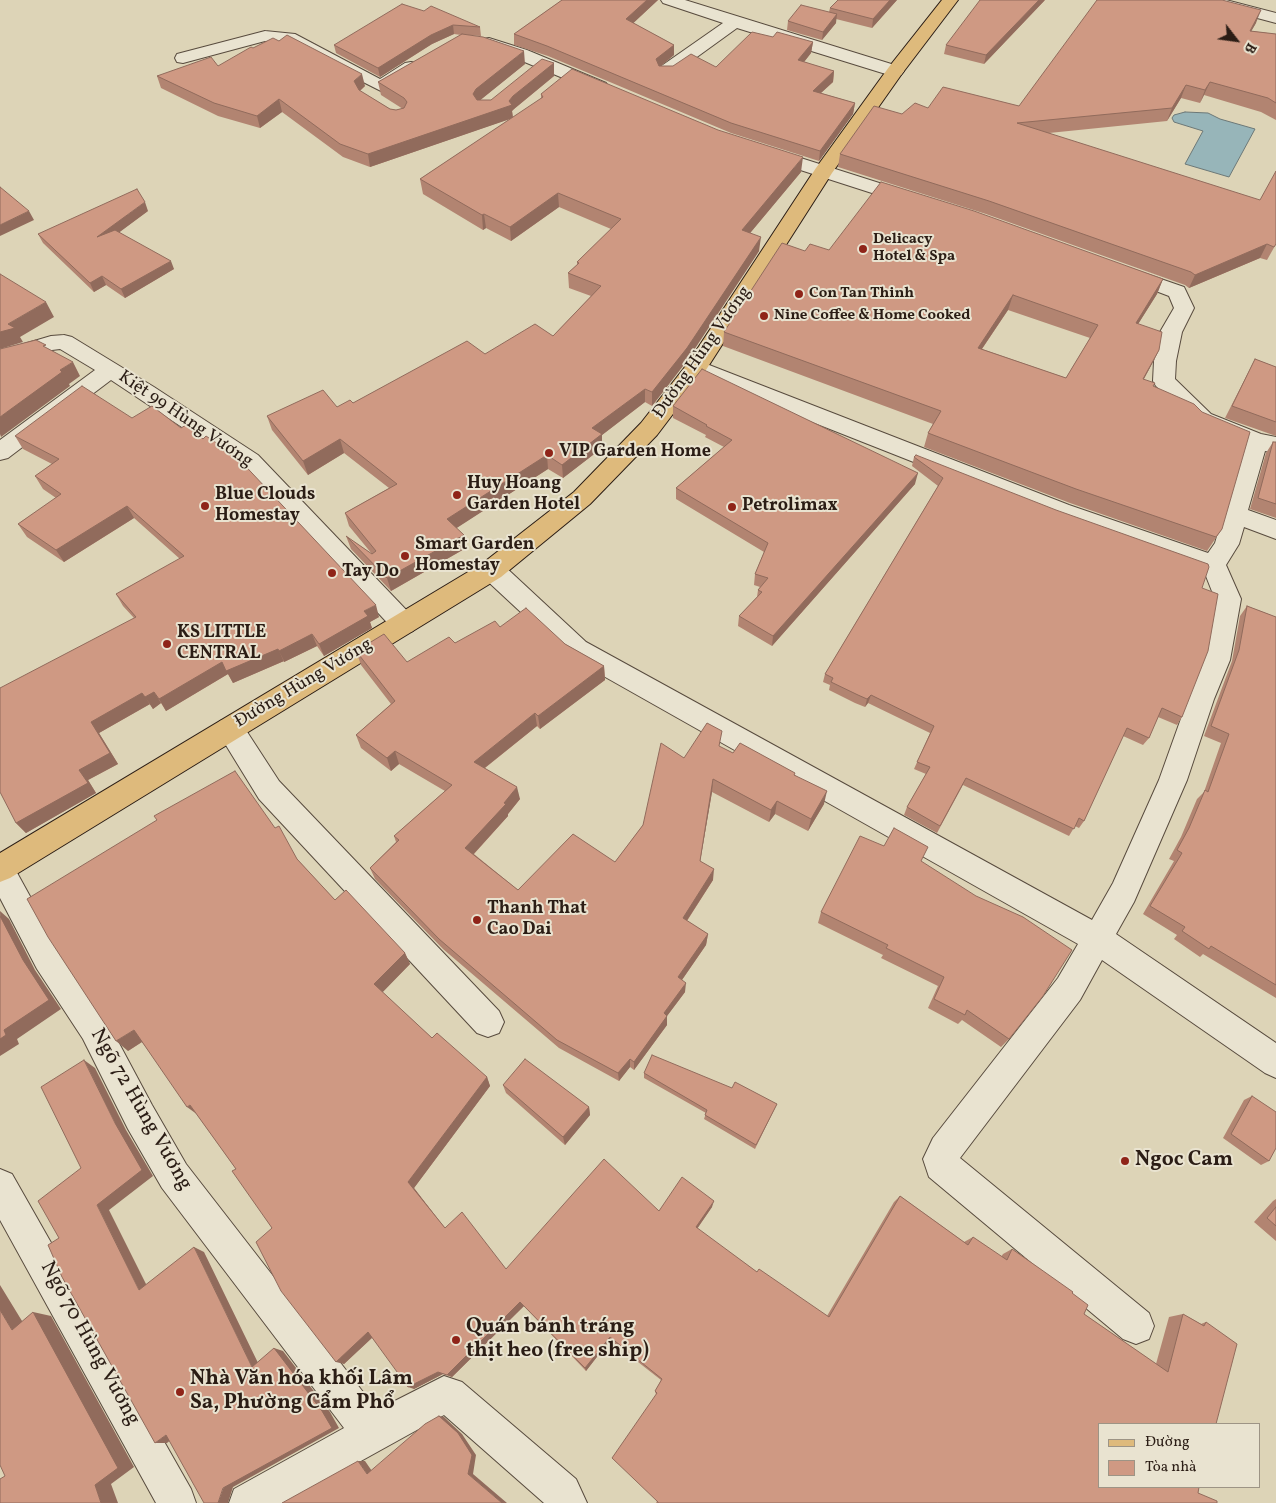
<!DOCTYPE html>
<meta charset="utf-8">
<style>
body{margin:0}
#map{position:relative;width:1276px;height:1503px;overflow:hidden;background:#ddd4b7;font-family:Vollkorn,serif}
canvas{display:block}
.legend{position:absolute;left:1098px;top:1423px;width:162px;height:65px;box-sizing:border-box;background:#e9e3d0;border:1px solid #9d9485;margin:0;padding:6px 9px;list-style:none;font-size:15px;color:#2b1d15}
.legend li{display:flex;align-items:center;gap:10px;height:25px}
.legend b{width:25px;border:1px solid #9d9485}
.north{position:absolute;left:1211px;top:15px;width:50px;height:50px;-webkit-text-stroke:4px #e9e3d0;paint-order:stroke;rotate:120deg;font-size:14px;font-weight:700;line-height:20px;text-align:center;color:#2b1d15}
.north::after{content:'';display:block;margin:auto;width:18px;height:22px;background:#2b1d15;clip-path:polygon(50% 0,100% 100%,50% 72%,0 100%)}
</style>
<div id="map">
<canvas width="1276" height="1503"></canvas>
<ul class="legend">
<li><b style="height:6px;background:#deba7c"></b>Đường</li>
<li><b style="height:14px;background:#cf9983"></b>Tòa nhà</li>
</ul>
<div class="north">B</div>
</div>
<script>
const g = document.querySelector('canvas').getContext('2d');
g.lineJoin = 'round';
function fill(path, color) {
  g.fillStyle = color;
  g.fill(path, 'evenodd');
}
function toPath(rows) {
  const path = new Path2D();
  for (const r of rows) {
    path.moveTo(r[0], r[1]);
    for (let i = 2; i < r.length; i += 2) path.lineTo(r[i], r[i + 1]);
  }
  return path;
}
function trace(path, color, width, dash) {
  g.strokeStyle = color;
  g.lineWidth = width;
  g.lineCap = dash ? 'butt' : 'round';
  g.setLineDash(dash || []);
  g.stroke(path);
}
function label(font, color, halo, rows, align = 'center') {
  g.font = font + ' Vollkorn,serif';
  g.lineWidth = 4;
  g.setLineDash([]);
  g.textBaseline = 'middle';
  g.strokeStyle = halo;
  g.fillStyle = color;
  for (const [text, x, y, turn = 0] of rows) {
    g.save();
    g.translate(x, y);
    g.rotate((+turn || 0) * Math.PI / 180);
    g.textAlign = isNaN(turn) ? turn : align;
    if (halo) g.strokeText(text, 0, 0);
    g.fillText(text, 0, 0);
    g.restore();
  }
}
const water = toPath([
 [1185,112,1208,113,1220,119,1255,129,1229,177,1185,164,1203,131,1174,122,1172,118,1174,115,1185,112]
]);
fill(water, '#97b5b9');
trace(water, '#6c7877', 1);
const minor = toPath([
 [661,0,685,0,901,67,904,71,901,75,895,76,889,75,737,28,672,75,666,76,660,75,657,71,660,67,723,23,663,3,661,0],
 [1199,0,1226,0,1276,13,1276,23,1201,3,1199,0],
 [265,31,295,34,380,79,405,63,411,62,417,63,420,67,417,71,387,90,381,91,284,42,278,41,265,41,183,63,177,62,175,58,177,54,265,31],
 [489,38,527,50,606,83,609,87,606,91,600,92,594,91,515,58,483,47,481,43,483,39,489,38],
 [766,147,917,195,920,199,917,203,910,205,903,203,760,157,757,153,760,149,766,147],
 [1126,267,1184,287,1194,308,1182,332,1176,361,1175,379,1211,414,1261,434,1276,437,1276,453,1265,451,1248,510,1276,520,1276,539,1244,527,1239,544,1226,565,1241,599,1230,660,1214,699,1187,780,1134,902,1116,934,1276,1043,1276,1078,1265,1073,1102,960,1080,1000,960,1158,1149,1313,1154,1326,1149,1339,1136,1344,1123,1339,929,1177,923,1159,933,1138,1058,978,1078,944,568,656,483,577,480,570,483,563,492,561,501,563,586,642,1092,920,1113,883,1159,780,1188,699,1204,660,1215,599,1204,571,1053,517,688,373,685,368,688,363,696,361,704,363,1069,505,1208,553,1215,543,1244,445,1195,424,1156,386,1153,381,1154,361,1160,332,1174,308,1169,296,1119,277,1116,273,1119,269,1126,267],
 [64,335,72,337,154,387,258,455,413,617,417,624,413,631,404,634,395,631,242,467,111,380,8,458,0,460,0,440,95,370,60,349,52,350,0,365,0,351,51,336,64,335],
 [230,718,240,721,279,781,499,1011,504,1022,499,1033,488,1037,477,1033,259,799,216,729,220,721,230,718],
 [0,856,10,860,59,949,105,1017,152,1105,186,1164,377,1410,444,1376,462,1382,576,1479,587,1503,544,1503,444,1415,285,1503,229,1503,234,1489,344,1428,162,1188,128,1129,83,1039,37,969,0,898,0,856],
 [0,1169,12,1174,191,1489,196,1503,156,1503,0,1220,0,1169]
]);
const major = toPath([
 [942,0,958,0,901,75,832,173,704,373,657,435,590,504,501,577,10,878,0,882,0,853,483,563,574,492,641,423,688,363,816,168,889,67,942,0]
]);
trace(minor, '#584b3e', 2);
trace(major, '#2b1d15', 2);
fill(minor, '#e9e3d0');
fill(major, '#deba7c');
fill(toPath([
 [562,0,658,0,633,23,674,45,674,55,661,66,716,67,773,37,813,42,811,53,804,62,834,71,833,82,821,93,855,103,853,114,819,161,731,133,548,56,514,45,514,34],
 [897,0,872,28,836,19,836,23,822,40,787,30,788,21,829,12,830,8],
 [1045,0,984,64,944,54,946,45],
 [424,11,480,27,481,36,464,35,525,64,480,100,491,100,554,63,554,76,514,109,512,111,513,118,541,99,541,94,801,172,750,233,759,251,686,362,652,406,645,402,602,435,602,448,563,478,548,469,456,528,466,548,391,591,351,549,346,536,372,554,349,526,345,513,389,488,344,453,308,475,272,430,267,416,337,407,353,403,485,354,553,336,591,296,569,288,568,273,577,265,577,262,611,229,559,207,511,241,486,228,483,230,423,194,420,179,512,118,370,167,343,157,282,112,260,128,218,116,161,88,157,76,218,66,365,86,360,91,390,109,396,110,403,109,381,95,378,82,461,35,454,34,432,44,380,77,336,53,334,45],
 [1256,23,1251,31,1276,34,1276,120,1261,112,1204,95,1200,103,1181,98,1167,121,1049,133,1276,244,1267,260,1260,258,1189,288,1185,285,986,214,838,167,840,154,902,114,928,108,1019,106],
 [148,211,119,232,174,269,125,298,106,285,94,292,43,243,38,234],
 [829,250,1163,279,1157,294,1138,324,1159,350,1144,379,1153,386,1222,529,1207,551,1070,503,924,447,928,433,933,424,723,346,724,332,805,251],
 [1008,310,1090,338,1066,378,982,349],
 [1255,359,1276,367,1276,436,1225,418],
 [673,406,915,484,772,646,738,626,739,616,757,597,758,590,760,587,754,585,755,574,764,552,676,499,676,488,724,447,705,437,706,435,673,418],
 [15,436,379,617,370,622,372,628,324,656,317,646,284,662,284,661,233,683,228,674,166,711,161,703,153,709,150,704,99,733,118,764,88,780,96,793,26,833,16,823,134,618,123,606,116,594,180,559,134,518,64,562,27,537,18,524,56,498,43,489,35,476,52,464,23,449],
 [1273,442,1276,442,1276,518,1250,509,1266,453],
 [914,457,1202,588,1182,717,1177,725,1158,717,1149,738,1143,745,1123,736,1084,821,1079,828,1075,826,1069,836,963,785,937,833,904,815,907,807,926,774,914,769,930,733,868,703,865,707,855,703,829,690,830,685,823,682,825,674,938,486,912,466],
 [1247,606,1276,617,1276,998,1203,954,1200,957,1174,939,1177,935,1143,914,1174,861,1169,859,1181,837,1197,799,1204,792,1221,743,1204,736,1232,661,1240,616],
 [500,627,565,644,604,666,605,680,540,729,537,726,485,768,520,799,508,814,508,816,474,854,518,890,615,862,643,825,684,758,720,747,733,753,795,775,824,804,808,831,775,814,769,822,712,792,700,862,713,880,687,921,708,934,706,945,682,980,685,992,667,1016,667,1025,634,1070,630,1067,619,1081,559,1048,443,949,375,879,370,868,396,842,394,836,445,791,399,764,391,771,361,748,356,735,391,704,361,665,356,651,407,662,455,643],
 [275,828,297,859,335,900,405,953,410,964,382,992,432,1038,487,1077,490,1086,414,1188,445,1228,506,1269,659,1211,712,1207,697,1229,757,1272,827,1316,894,1202,900,1196,964,1242,973,1237,1001,1257,1003,1254,1012,1249,1072,1293,1084,1314,1156,1364,1169,1317,1183,1314,1201,1324,1206,1322,1198,1493,1217,1503,656,1503,657,1501,656,1394,655,1392,661,1380,610,1340,586,1371,524,1306,452,1377,443,1374,414,1389,373,1337,344,1364,272,1228,236,1169,196,1113,142,1042,128,1051],
 [921,861,1009,1039,1001,1047,962,1020,958,1024,928,1008,938,986,881,958,883,955,818,923,821,912],
 [644,1073,732,1088,777,1104,755,1149,704,1119,706,1113,644,1078],
 [503,1085,589,1107,590,1115,565,1145,506,1093],
 [1252,1096,1269,1161,1261,1165,1223,1138,1244,1100],
 [1276,1199,1276,1241,1254,1222,1273,1201]
]), '#b28471');
fill(toPath([
 [647,0,658,0,626,30,626,19],
 [890,0,897,0,872,28,873,19],
 [1039,0,1045,0,984,64,986,55],
 [1261,10,1256,23,1244,44,1250,31],
 [837,14,836,23,822,40,823,32],
 [453,25,454,34,432,44,380,77,378,68,431,35],
 [813,42,811,53,797,71,798,60],
 [674,45,674,55,656,70,656,59],
 [524,51,525,64,478,102,473,94,476,89],
 [554,63,554,76,514,109,512,111,513,118,370,167,368,154,509,101,513,96],
 [834,71,833,82,812,101,813,91],
 [362,74,365,86,356,94,354,81],
 [1210,82,1204,95,1200,103,1205,90],
 [1186,85,1181,98,1167,121,1172,108],
 [279,99,282,112,260,128,257,116],
 [855,103,853,114,819,161,820,151],
 [803,157,801,172,741,244,742,230],
 [558,193,559,207,511,241,510,227],
 [145,202,148,211,101,246,97,237],
 [29,211,34,220,0,236,0,225],
 [484,214,486,228,483,230,482,215],
 [761,237,759,251,686,362,652,406,652,392],
 [1267,244,1260,258,1189,288,1195,275],
 [171,261,174,269,125,298,121,289],
 [102,276,106,285,94,292,90,283],
 [1163,279,1157,294,1130,337,1136,323],
 [1013,295,1008,310,973,362,978,348],
 [46,302,54,317,20,337,23,342,0,349,0,332,8,324],
 [1159,350,1152,364,1136,393,1143,379],
 [73,362,80,376,69,384,70,386,1,437,0,434,0,417,60,370],
 [645,389,645,402,602,435,602,448,563,478,562,465,592,428],
 [340,439,344,453,308,475,303,461],
 [547,455,548,469,449,533,447,519],
 [918,473,915,484,772,646,773,636],
 [127,506,134,518,64,562,56,550],
 [464,535,466,548,391,591,387,578],
 [376,605,379,617,370,622,372,628,324,656,319,644,364,611],
 [312,634,317,646,284,662,279,651],
 [278,649,284,661,233,683,228,674,166,711,159,699,222,662],
 [604,666,605,680,540,729,538,716],
 [154,692,161,703,153,709,145,697],
 [142,693,150,704,99,733,118,764,88,780,96,793,26,833,16,823,79,770,91,722],
 [871,695,868,703,865,707,867,699],
 [535,713,537,726,477,774,474,762],
 [395,751,399,764,391,771,387,758],
 [713,779,712,792,698,873,700,861],
 [517,787,520,799,508,814,508,816,469,859,465,848],
 [827,791,824,804,808,831,811,819],
 [777,801,775,814,769,822,771,810],
 [714,869,713,880,682,928,683,918],
 [0,911,9,919,35,970,61,1009,17,1039,19,1044,0,1056,0,1039,4,1030],
 [708,934,706,945,677,987,678,977],
 [405,953,410,964,380,995,374,984],
 [686,983,685,992,667,1016,667,1025,634,1070,634,1062,664,1013],
 [134,1030,145,1040,128,1051,116,1041],
 [630,1059,630,1067,619,1081,618,1073],
 [84,1060,95,1068,126,1130,153,1176,109,1210,151,1294,139,1290,97,1205,115,1123],
 [487,1077,490,1086,414,1188,449,1234,408,1182],
 [190,1105,198,1115,187,1107],
 [589,1107,590,1115,565,1145,563,1137],
 [714,1201,712,1207,694,1233,696,1227],
 [194,1247,204,1252,261,1369,252,1367],
 [0,1285,30,1334,12,1330,0,1310],
 [520,1302,524,1306,452,1377,447,1375],
 [33,1312,51,1316,134,1467,111,1484,118,1503,101,1503],
 [368,1332,375,1335,344,1364,336,1362],
 [610,1337,610,1340,586,1371,585,1368],
 [274,1348,283,1351,330,1412,339,1428,233,1487,228,1503,218,1503],
 [438,1372,443,1374,414,1389,408,1387],
 [439,1416,444,1417,462,1434,476,1455,473,1474,507,1503,502,1503,468,1474],
 [166,1435,177,1435,167,1443,155,1443],
 [358,1461,365,1461,374,1474,367,1474]
]), '#916b5c');
const building = toPath([
 [562,0,647,0,626,19,674,45,656,59,659,66,673,66,691,54,716,67,752,32,773,37,777,32,813,42,798,60,834,71,813,91,855,103,820,151,731,123,547,46,514,34,562,0],
 [838,0,890,0,873,19,830,8,838,0],
 [980,0,1039,0,986,55,946,45,980,0],
 [1097,0,1222,0,1261,10,1250,31,1276,34,1276,103,1268,98,1210,82,1205,90,1186,85,1172,108,1017,123,1260,200,1276,171,1276,244,1274,247,1267,244,1195,275,1191,272,989,201,840,154,874,106,902,114,915,103,928,108,943,87,1019,106,1097,0],
 [402,4,424,11,431,6,480,27,453,25,431,35,378,68,334,45,402,4],
 [801,5,837,14,823,32,788,21,801,5],
 [462,34,483,37,524,51,476,89,473,94,477,100,491,100,542,59,554,63,513,96,509,101,512,105,368,154,340,144,279,99,257,116,214,103,157,76,211,57,218,66,251,47,253,48,273,38,279,41,287,35,362,74,354,81,359,90,390,109,396,110,404,108,407,102,404,98,378,82,462,34],
 [572,69,718,130,803,157,742,230,761,237,687,348,652,392,645,389,592,428,602,434,562,465,547,455,447,519,464,535,387,578,346,536,372,554,376,551,345,513,397,484,340,439,303,461,267,416,323,390,337,407,350,400,353,403,467,341,485,354,535,324,553,336,601,286,568,273,579,263,577,262,621,219,558,193,510,227,484,214,482,215,420,179,543,97,541,94,572,69],
 [881,182,974,211,1163,279,1136,323,1162,332,1159,350,1143,379,1155,383,1153,386,1194,404,1202,412,1250,432,1222,529,1216,537,1076,489,928,433,941,411,724,332,782,243,805,251,810,244,829,250,881,182],
 [1013,295,1098,325,1066,378,978,348,1013,295],
 [0,187,29,211,0,225,0,187],
 [137,189,145,202,97,237,115,230,171,261,121,289,102,276,90,283,38,234,137,189],
 [0,274,46,302,8,324,15,328,0,332,0,274],
 [36,340,46,345,43,346,73,362,60,370,62,372,0,417,0,349,36,340],
 [1255,359,1276,367,1276,422,1232,406,1255,359],
 [702,369,918,473,773,636,739,616,762,592,758,590,768,578,755,574,768,543,676,488,732,440,706,426,707,425,673,406,702,369],
 [82,386,132,418,152,406,181,428,186,425,203,439,206,436,236,456,376,605,364,611,368,616,319,644,312,634,279,651,278,649,226,671,222,662,159,699,154,692,145,697,142,693,91,722,110,753,79,770,88,783,16,823,0,792,0,688,136,617,116,594,184,556,127,506,56,550,18,524,61,494,35,476,59,459,15,436,82,386],
 [1273,442,1276,442,1276,504,1258,498,1273,442],
 [916,455,1056,510,1208,564,1209,567,1202,588,1218,594,1208,651,1182,717,1162,708,1149,738,1127,728,1084,821,1079,818,1074,829,966,778,940,826,907,807,930,767,917,762,934,726,871,695,867,699,858,695,831,682,833,678,825,674,943,478,914,457,916,455],
 [1247,606,1276,617,1276,985,1211,946,1209,949,1182,931,1185,927,1150,906,1182,853,1177,850,1189,828,1205,790,1208,792,1229,734,1211,726,1239,650,1247,606],
 [526,608,565,644,604,666,538,716,535,713,474,762,517,787,504,803,506,804,465,848,518,890,573,834,615,862,643,825,661,743,684,758,707,723,722,731,719,746,733,753,740,743,795,773,794,775,827,791,811,819,777,801,771,810,713,779,700,861,714,869,683,918,708,934,678,977,686,983,664,1013,667,1016,634,1062,630,1059,618,1073,557,1040,439,939,370,868,399,840,394,836,452,785,395,751,387,758,356,735,395,701,356,651,384,634,407,662,449,637,455,643,495,621,500,627,526,608],
 [235,771,275,828,279,826,297,859,335,900,346,890,405,953,374,984,432,1038,437,1033,487,1077,408,1182,445,1228,462,1212,506,1269,604,1159,659,1211,682,1177,714,1201,696,1227,757,1272,759,1269,829,1317,900,1196,968,1245,973,1237,1007,1260,1012,1249,1073,1292,1072,1293,1088,1305,1084,1314,1168,1372,1183,1314,1204,1326,1206,1322,1237,1344,1216,1424,1100,1424,1100,1487,1199,1487,1198,1493,1217,1501,1217,1503,658,1503,658,1502,612,1458,657,1393,655,1391,662,1379,610,1337,585,1368,520,1302,447,1375,438,1372,408,1387,368,1332,336,1362,281,1291,256,1242,272,1228,232,1171,236,1169,190,1105,187,1107,134,1030,116,1041,48,937,27,899,157,820,154,816,235,771],
 [894,828,928,847,921,861,976,896,1023,917,1072,950,1043,996,1009,1039,967,1010,965,1015,934,999,944,977,886,948,888,945,821,912,860,836,884,846,894,828],
 [0,916,23,960,49,1000,4,1030,6,1035,0,1039,0,916],
 [652,1055,732,1088,735,1082,777,1104,756,1145,705,1115,707,1110,644,1073,652,1055],
 [525,1059,589,1107,563,1137,503,1085,525,1059],
 [84,1060,115,1123,142,1170,97,1205,139,1290,194,1247,252,1367,274,1348,322,1411,332,1428,223,1488,218,1503,204,1503,166,1435,155,1443,62,1277,48,1245,59,1238,38,1201,81,1168,41,1087,84,1060],
 [1252,1096,1276,1112,1276,1148,1269,1161,1231,1134,1252,1096],
 [1276,1207,1276,1226,1267,1218,1276,1207],
 [0,1310,12,1330,33,1312,118,1468,95,1485,101,1503,0,1503,0,1479,5,1476,0,1465,0,1310],
 [439,1416,458,1433,472,1455,468,1474,502,1503,282,1503,358,1461,367,1474,425,1424,439,1416]
]);
fill(building, '#cf9983');
trace(building, '#916b5c', 1);
for (const [x, y, r, color] of [
 [863,249,5,"#8f2418"],
 [799,294,5,"#8f2418"],
 [764,316,5,"#8f2418"],
 [549,453,5,"#8f2418"],
 [457,495,5,"#8f2418"],
 [205,506,5,"#8f2418"],
 [732,507,5,"#8f2418"],
 [405,556,5,"#8f2418"],
 [332,573,5,"#8f2418"],
 [167,644,5,"#8f2418"],
 [477,920,5,"#8f2418"],
 [1125,1161,5,"#8f2418"],
 [456,1340,5,"#8f2418"],
 [180,1392,5,"#8f2418"]
]) {
  const dot = new Path2D();
  dot.arc(x, y, r, 0, 2 * Math.PI);
  g.fillStyle = color;
  g.fill(dot);
  trace(dot, '#e9e3d0', 2);
}
label('bold 15px', '#2b1d15', '#e9e3d0', [
 ["Delicacy",873,240],
 ["Hotel & Spa",873,257],
 ["Con Tan Thinh",809,294],
 ["Nine Coffee & Home Cooked",774,316]
], 'left');
label('18px', '#2b1d15', '#e9e3d0', [
 ["Đường Hùng Vương",703,353,-55],
 ["Kiệt 99 Hùng Vương",185,420,34],
 ["Đường Hùng Vương",304,684,-31]
]);
label('bold 18px', '#2b1d15', '#e9e3d0', [
 ["VIP Garden Home",559,453],
 ["Huy Hoang",467,485],
 ["Garden Hotel",467,506],
 ["Blue Clouds",215,496],
 ["Homestay",215,517],
 ["Petrolimax",742,507],
 ["Smart Garden",415,546],
 ["Homestay",415,567],
 ["Tay Do",342,573],
 ["KS LITTLE",177,634],
 ["CENTRAL",177,655],
 ["Thanh That",487,910],
 ["Cao Dai",487,931]
], 'left');
label('21px', '#2b1d15', '#e9e3d0', [
 ["Ngõ 72 Hùng Vương",140,1110,60],
 ["Ngõ 70 Hùng Vương",89,1344,61]
]);
label('bold 21px', '#2b1d15', '#e9e3d0', [
 ["Ngoc Cam",1135,1161],
 ["Quán bánh tráng",466,1328],
 ["thịt heo (free ship)",466,1352],
 ["Nhà Văn hóa khối Lâm",190,1380],
 ["Sa, Phường Cẩm Phổ",190,1404]
], 'left');
</script>
